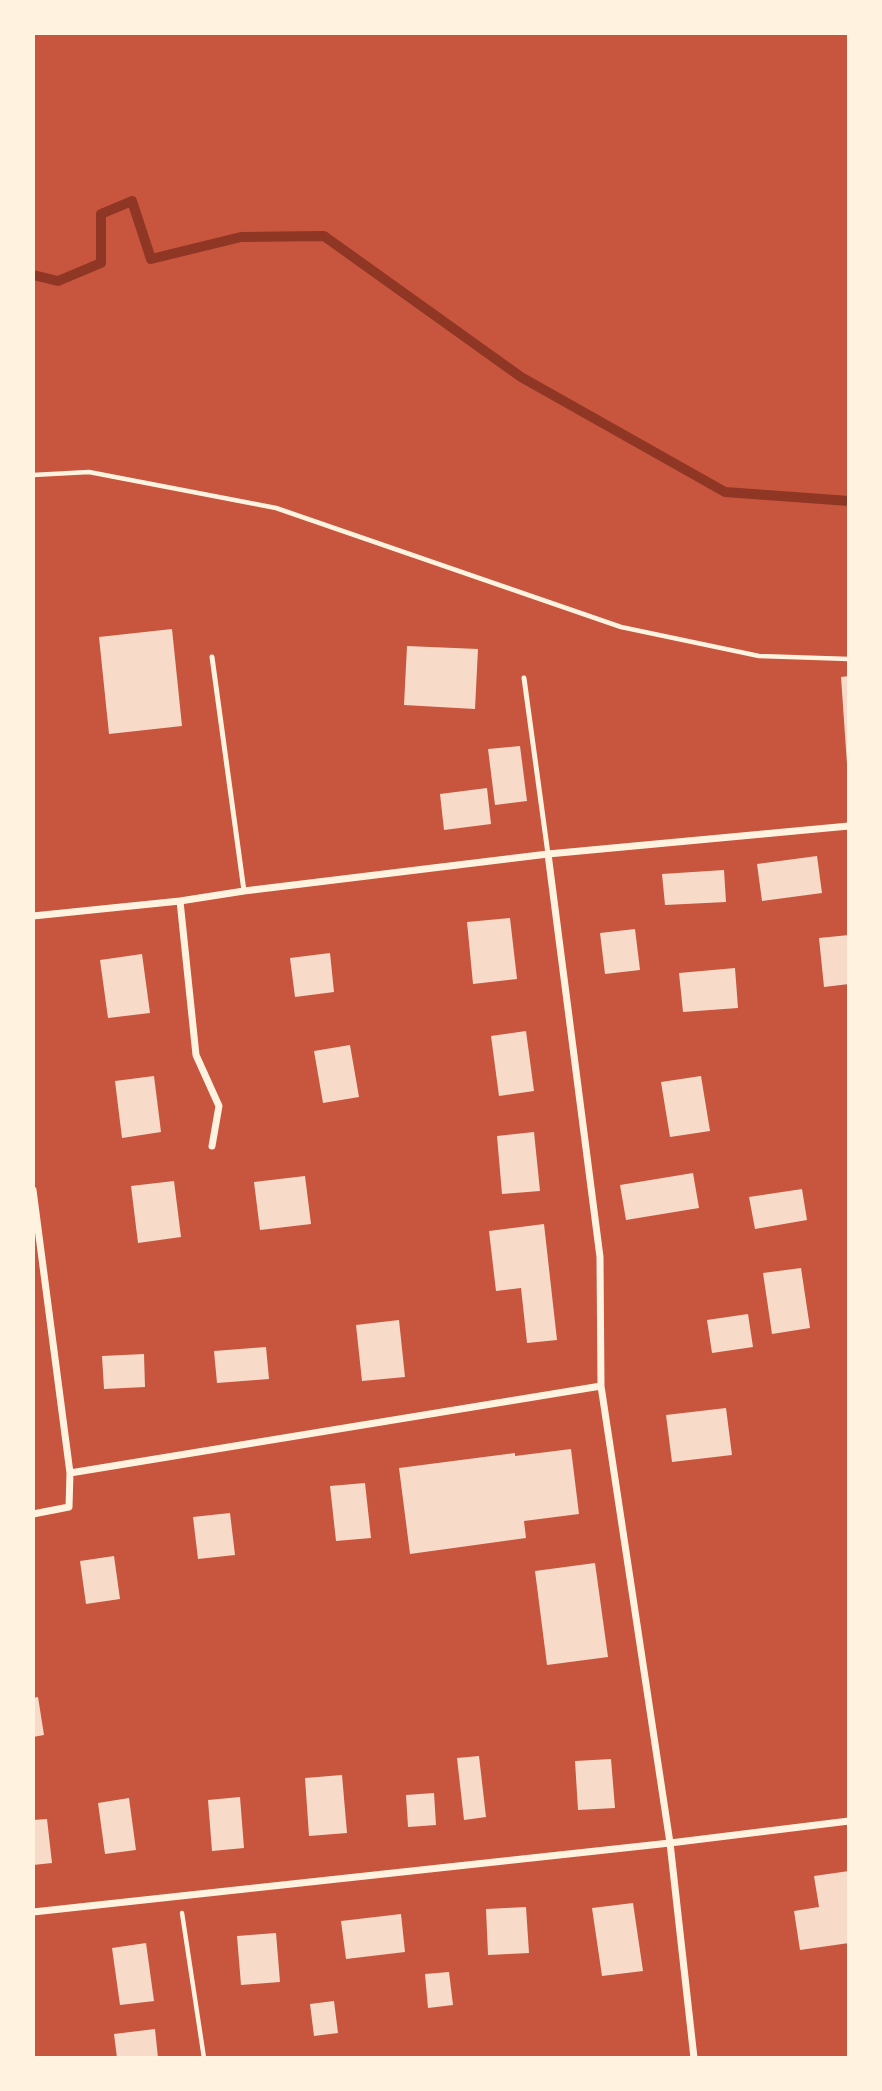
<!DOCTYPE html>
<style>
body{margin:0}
#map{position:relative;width:882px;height:2091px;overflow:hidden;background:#c8553d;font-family:"Public Sans",sans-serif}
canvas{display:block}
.frame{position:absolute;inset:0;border:35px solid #fff3e0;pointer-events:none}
</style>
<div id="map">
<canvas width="882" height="2091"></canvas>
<div class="frame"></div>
</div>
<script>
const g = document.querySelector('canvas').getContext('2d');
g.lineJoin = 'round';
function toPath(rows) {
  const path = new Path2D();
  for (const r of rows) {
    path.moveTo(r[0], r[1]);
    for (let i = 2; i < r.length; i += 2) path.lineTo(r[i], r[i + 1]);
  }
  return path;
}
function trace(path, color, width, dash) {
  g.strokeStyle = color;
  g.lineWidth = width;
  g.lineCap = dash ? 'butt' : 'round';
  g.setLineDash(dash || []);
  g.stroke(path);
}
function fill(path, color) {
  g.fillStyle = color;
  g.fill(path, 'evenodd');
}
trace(toPath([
 [33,275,58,281,101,263,101,214,132,201,151,259,241,237,324,236,521,377,725,492,849,501]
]), '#8f3625', 10);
fill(toPath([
 [172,629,182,726,109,734,99,637],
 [407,646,478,649,475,709,404,705],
 [849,676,849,764,847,764,841,677],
 [520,746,527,801,495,805,488,749],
 [487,788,491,824,444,830,440,794],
 [817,856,822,893,762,901,757,864],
 [724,870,726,902,665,905,662,874],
 [510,918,517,979,473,984,467,922],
 [635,929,640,970,605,974,600,933],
 [849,935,849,984,824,987,819,938],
 [330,953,334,992,295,997,290,958],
 [142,954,150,1013,108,1018,100,960],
 [735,968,738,1008,683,1012,679,973],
 [526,1031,534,1091,499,1096,491,1036],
 [350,1045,359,1097,323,1103,314,1051],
 [154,1076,161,1132,122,1138,115,1081],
 [701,1076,710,1131,670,1137,661,1082],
 [534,1132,540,1191,502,1194,497,1136],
 [693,1173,699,1208,626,1220,620,1185],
 [305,1176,311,1224,260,1230,254,1182],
 [174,1181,181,1237,138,1243,131,1186],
 [802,1189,807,1220,755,1229,749,1197],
 [544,1224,557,1340,527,1343,521,1288,496,1291,489,1231],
 [801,1268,810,1328,772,1334,763,1273],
 [748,1314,753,1347,712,1353,707,1320],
 [399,1320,405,1377,362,1381,356,1325],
 [266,1347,269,1379,217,1383,214,1351],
 [144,1354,145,1387,104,1389,102,1356],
 [726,1408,732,1455,672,1462,666,1415],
 [571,1449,579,1514,524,1521,526,1538,410,1554,399,1468,515,1453,515,1456],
 [365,1483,371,1538,336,1541,330,1486],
 [230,1513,235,1555,198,1559,193,1517],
 [114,1556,120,1599,86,1604,80,1561],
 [595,1563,608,1657,547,1665,535,1571],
 [38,1697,44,1735,33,1737,33,1698],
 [479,1756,486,1817,464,1820,457,1758],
 [611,1759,615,1808,578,1810,575,1761],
 [342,1775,347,1833,309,1836,305,1778],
 [434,1793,436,1825,408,1827,406,1795],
 [240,1797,244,1848,212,1851,208,1800],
 [129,1798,136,1850,105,1854,98,1803],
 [47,1819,52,1863,33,1865,33,1820],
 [849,1871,849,1943,800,1950,794,1911,819,1907,814,1876],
 [633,1903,643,1971,602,1976,592,1908],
 [526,1907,529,1953,488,1955,486,1909],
 [401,1914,405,1952,346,1959,341,1921],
 [276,1933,280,1982,241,1985,237,1936],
 [146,1943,154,2001,120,2005,112,1948],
 [449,1972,453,2005,428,2008,425,1974],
 [334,2001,338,2033,314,2036,310,2004],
 [155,2029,158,2058,117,2058,114,2034]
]), '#f7dbc8');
trace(toPath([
 [33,475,89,472,276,508,621,627,759,656,849,659],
 [182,1913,204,2058]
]), '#fff3e0', 4.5);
trace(toPath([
 [212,657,244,891],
 [524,678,548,854]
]), '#fff3e0', 5);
trace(toPath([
 [548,854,600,1257,601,1386,670,1843,694,2058],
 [180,901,196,1055,219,1106,212,1146],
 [33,916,180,901,244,891,548,854,849,826],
 [33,1190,70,1473],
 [33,1514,69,1507,70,1473,601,1386],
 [33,1912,670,1843,849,1821]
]), '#fff3e0', 7);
</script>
